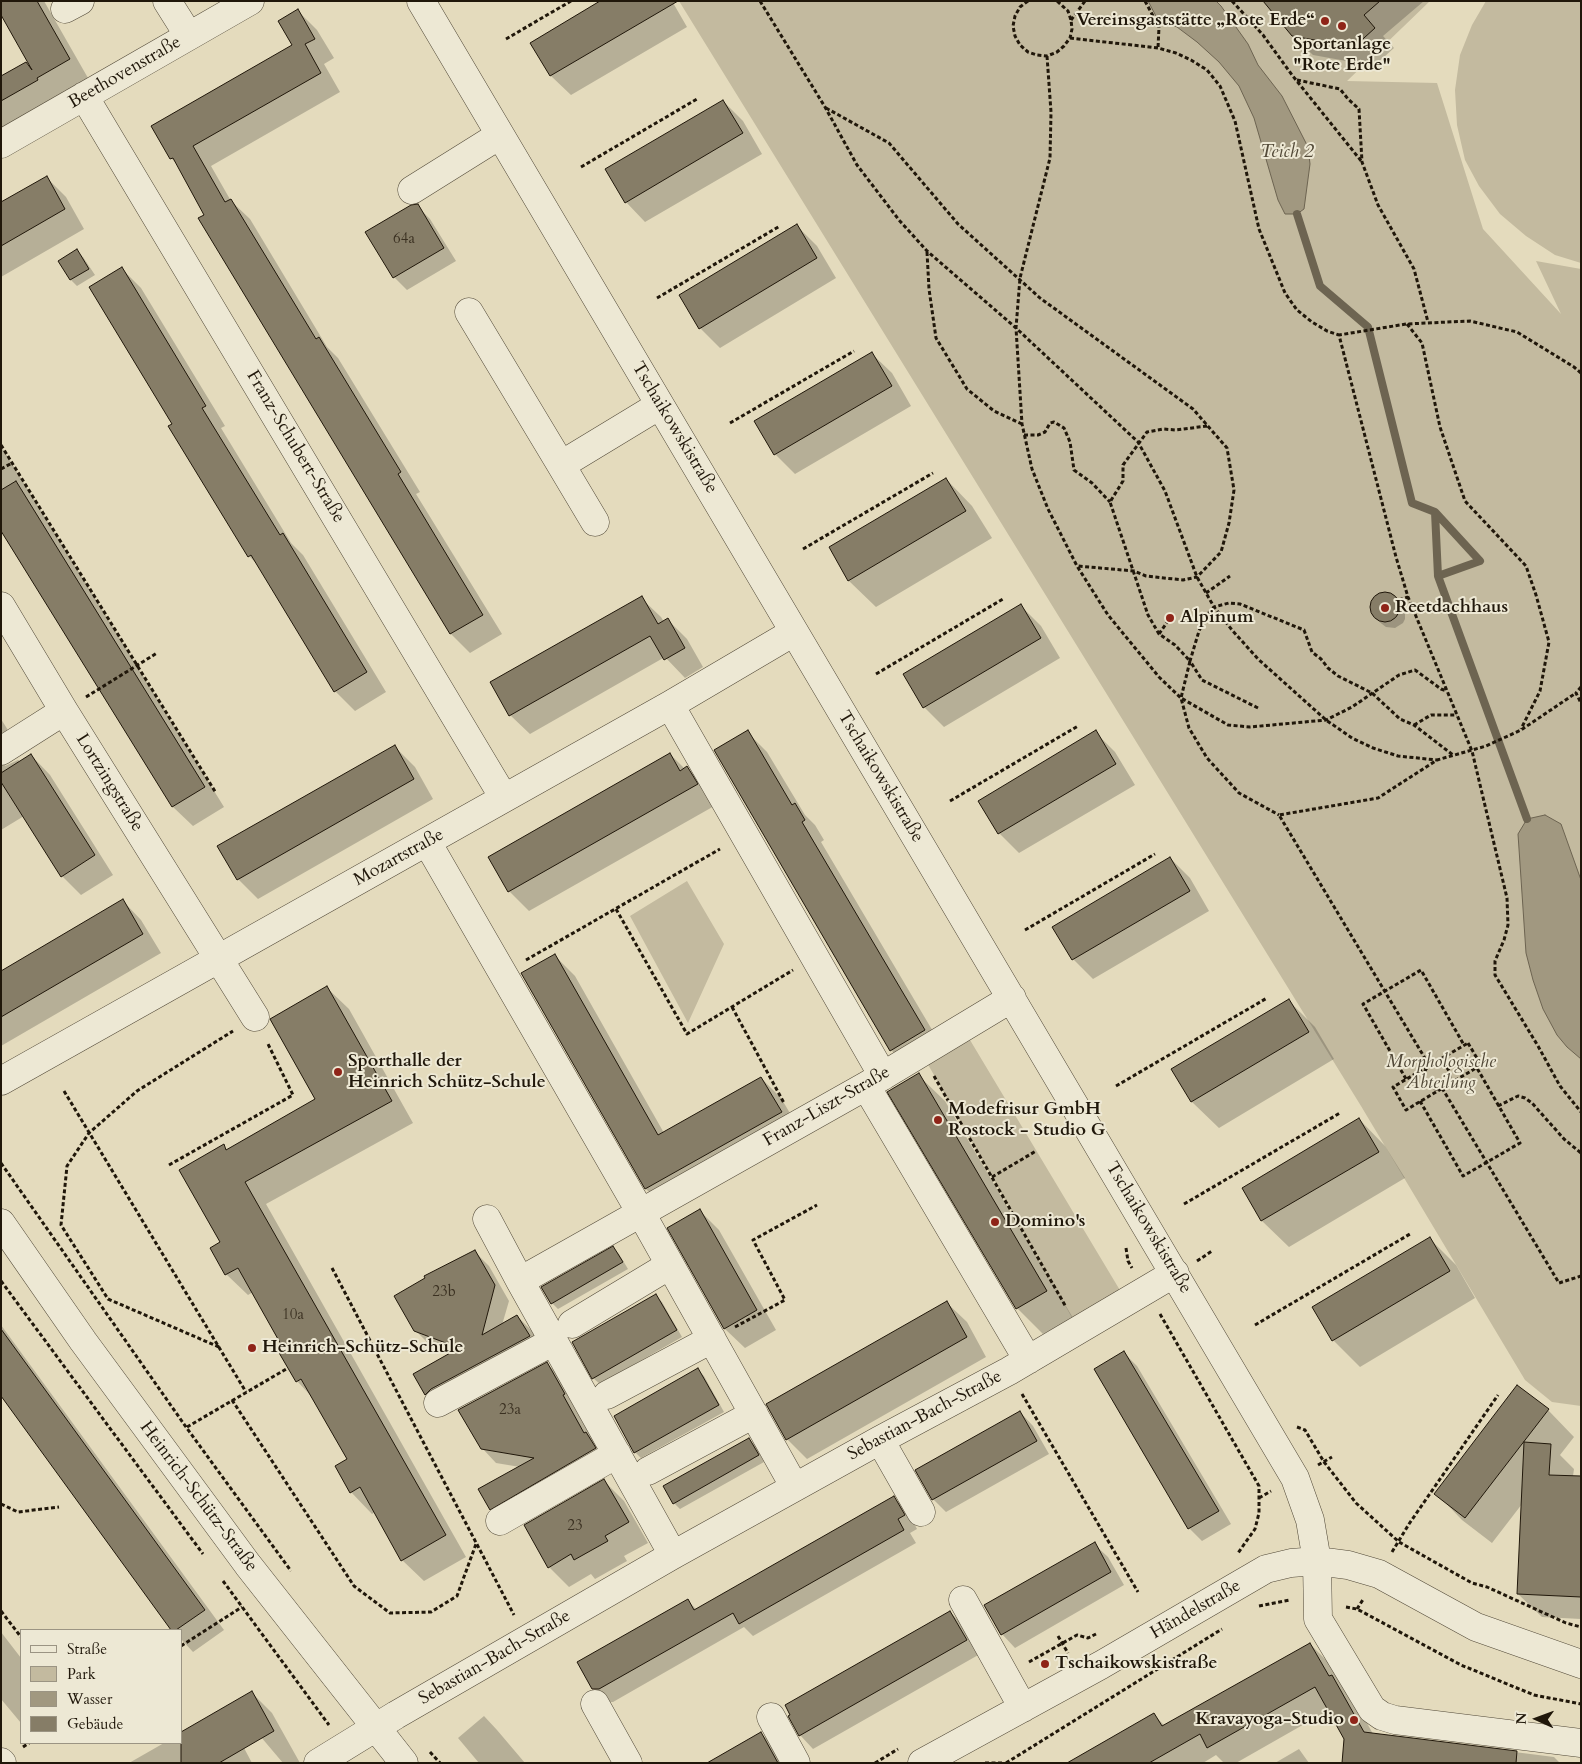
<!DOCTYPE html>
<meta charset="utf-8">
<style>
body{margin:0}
#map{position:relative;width:1582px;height:1764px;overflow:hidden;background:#e4dbbd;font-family:Cardo,serif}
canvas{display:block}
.frame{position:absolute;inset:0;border:2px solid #20170a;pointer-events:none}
.legend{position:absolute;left:20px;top:1629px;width:162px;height:115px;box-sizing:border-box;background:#ede8d4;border:1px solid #9b9483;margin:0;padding:6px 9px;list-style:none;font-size:15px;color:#20170a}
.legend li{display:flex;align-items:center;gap:10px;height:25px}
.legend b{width:25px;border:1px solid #9b9483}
.north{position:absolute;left:1512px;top:1694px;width:50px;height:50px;-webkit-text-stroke:4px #ede8d4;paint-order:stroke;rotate:272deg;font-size:14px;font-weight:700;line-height:20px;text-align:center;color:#20170a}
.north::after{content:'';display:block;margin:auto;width:18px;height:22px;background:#20170a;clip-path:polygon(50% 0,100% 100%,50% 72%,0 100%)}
</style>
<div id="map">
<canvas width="1582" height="1764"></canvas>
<div class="frame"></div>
<ul class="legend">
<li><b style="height:6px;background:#ede8d4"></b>Straße</li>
<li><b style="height:14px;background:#c3ba9f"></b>Park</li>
<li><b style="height:14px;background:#a19880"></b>Wasser</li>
<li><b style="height:14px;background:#867d67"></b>Gebäude</li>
</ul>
<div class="north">N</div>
</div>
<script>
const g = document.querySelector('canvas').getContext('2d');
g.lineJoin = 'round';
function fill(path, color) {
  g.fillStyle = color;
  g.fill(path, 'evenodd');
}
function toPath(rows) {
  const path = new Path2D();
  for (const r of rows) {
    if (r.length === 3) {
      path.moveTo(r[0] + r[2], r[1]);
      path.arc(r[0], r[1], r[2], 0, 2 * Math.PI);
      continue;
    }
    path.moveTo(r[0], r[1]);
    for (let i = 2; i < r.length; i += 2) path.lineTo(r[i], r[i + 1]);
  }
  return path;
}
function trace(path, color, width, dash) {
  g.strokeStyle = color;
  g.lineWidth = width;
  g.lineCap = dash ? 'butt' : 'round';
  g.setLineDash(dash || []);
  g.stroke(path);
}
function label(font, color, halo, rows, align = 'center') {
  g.font = font + ' Cardo,serif';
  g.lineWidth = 4;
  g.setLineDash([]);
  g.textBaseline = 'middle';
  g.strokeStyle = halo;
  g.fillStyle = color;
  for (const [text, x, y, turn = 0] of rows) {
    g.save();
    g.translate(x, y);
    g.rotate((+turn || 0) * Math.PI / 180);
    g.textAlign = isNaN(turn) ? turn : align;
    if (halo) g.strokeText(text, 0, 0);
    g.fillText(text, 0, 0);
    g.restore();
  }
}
fill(toPath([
 [679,1,1430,1,1347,81,1437,83,1483,229,1561,314,1536,261,1581,269,1581,1406,1552,1402,1525,1380,1361,1106],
 [1486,1,1581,1,1581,263,1555,255,1526,236,1500,214,1479,186,1465,160,1457,125,1455,90,1460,55,1472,25],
 [687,881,724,944,688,1023,630,916],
 [967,1035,1127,1302,1079,1330,926,1061]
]), '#c3ba9f');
const water = toPath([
 [1148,1,1216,1,1221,6,1248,44,1258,65,1282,96,1308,147,1310,164,1304,209,1297,214,1285,214,1278,200,1254,118,1239,86,1219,62,1197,42,1177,27,1157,18,1148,1],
 [1545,815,1561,824,1581,880,1581,1059,1567,1047,1557,1035,1543,1009,1533,980,1526,953,1518,834,1527,819,1545,815]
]);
fill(water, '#a19880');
trace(water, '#6d6451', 1);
fill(toPath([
 [1,1,44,1,88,78,55,97,56,99,1,129,1,78,26,63,32,69],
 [672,1,687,27,571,95,551,76,531,43],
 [1320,1,1424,1,1383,36,1394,48,1374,66,1313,55,1295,38,1360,49,1360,47,1292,34],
 [298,11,317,30,334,58,324,64,340,92,211,166,231,201,250,219,327,347,338,358,420,492,416,494,502,634,470,653,451,634,200,219,206,215,179,166,171,158,293,46],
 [723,101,743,121,762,154,645,222,626,202],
 [47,178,66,197,84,229,1,277,1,203],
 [417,206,430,219,456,261,407,290,394,277],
 [797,226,817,246,836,278,720,348,700,328],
 [77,251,83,257,95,275,77,286,71,280,60,262],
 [121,268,141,288,225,426,221,428,291,543,303,555,386,692,355,711,335,691,261,568,249,556,174,424],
 [872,354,892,373,911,406,795,474,775,454],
 [1,446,224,807,193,826,173,807,1,529],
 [946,479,972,506,992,538,876,607,849,581,830,548],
 [1384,593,1392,595,1405,608,1405,619,1403,623,1395,628,1386,627,1382,624,1375,618,1371,609,1375,597],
 [641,598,661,617,664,622,668,620,687,639,703,667,685,678,665,657,530,734,510,715],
 [1021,606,1041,626,1060,658,944,727,924,707],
 [1,719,21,751,6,763,5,766,18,760,21,762,31,755,50,775,113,875,81,895,62,876,24,816,1,830],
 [747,732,767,752,805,815,815,825,824,840,821,842,944,1050,911,1070,891,1050],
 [1095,732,1115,752,1135,785,1019,853,999,833],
 [395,747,415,767,433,799,258,899,238,879],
 [670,754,685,769,687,768,707,788,716,805,529,911,509,891],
 [1170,858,1190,878,1209,911,1093,979,1073,959,1054,927],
 [123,901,141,920,161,953,1,1046,1,972],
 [555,956,575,976,664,1133,761,1078,781,1098,801,1132,666,1209,646,1189,523,974],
 [327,988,349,1009,413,1123,266,1204,466,1557,424,1581,402,1560,375,1512,372,1514,351,1492,349,1460,312,1397,297,1381,285,1349,253,1292,248,1295,226,1274,222,1243,223,1146,228,1150,316,1100],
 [1289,1001,1315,1027,1334,1059,1219,1128,1192,1102,1173,1069],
 [918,1075,945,1101,1073,1318,1043,1334,1017,1308],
 [1359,1119,1385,1146,1405,1178,1289,1247,1262,1221,1243,1188],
 [699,1210,719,1230,776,1330,745,1348,725,1329,669,1228],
 [1430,1239,1456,1265,1475,1298,1360,1367,1333,1340,1314,1308],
 [613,1248,619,1254,628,1269,558,1309,552,1303],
 [475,1252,489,1266,509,1301,502,1325,517,1316,532,1331,543,1351,440,1408,426,1394,452,1353,430,1345,415,1330],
 [655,1296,662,1302,682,1337,600,1384,593,1378],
 [947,1303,967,1322,986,1357,807,1459,787,1439,768,1405],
 [1,1325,224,1630,193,1652,181,1639,181,1630,172,1630,1,1394],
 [1124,1353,1137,1366,1231,1524,1202,1541,1189,1528],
 [547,1364,562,1378,601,1448,505,1523,491,1509,520,1467,496,1463,482,1448],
 [698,1370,704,1376,724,1412,641,1458,635,1452],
 [1548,1410,1574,1437,1560,1455,1574,1469,1573,1476,1581,1477,1581,1619,1542,1617,1518,1594,1522,1504,1492,1543,1462,1520,1436,1493],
 [1020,1412,1033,1426,1049,1454,946,1512,933,1499],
 [749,1439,755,1445,764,1462,680,1509,674,1503],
 [604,1481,624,1501,648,1543,624,1556,627,1561,595,1579,591,1574,569,1587,549,1567],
 [893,1497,907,1510,917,1529,910,1533,916,1543,753,1636,744,1627,613,1702,607,1702,593,1688,688,1601,697,1610],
 [1094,1544,1108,1557,1124,1585,1015,1648,1002,1634],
 [950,1612,963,1625,980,1654,813,1749,800,1735,790,1717],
 [1,1632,21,1658,21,1723,1,1699],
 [1310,1644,1330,1664,1352,1696,1373,1734,1554,1757,1560,1763,1344,1763,1346,1739,1329,1710,1236,1763,1224,1763,1216,1755,1203,1763,1070,1763,1154,1715,1165,1726],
 [252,1693,272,1713,300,1763,283,1763,233,1704],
 [484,1716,497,1730,525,1763,479,1763,458,1738],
 [236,1733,252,1763,129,1763,164,1743,181,1743],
 [761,1733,774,1746,783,1763,709,1763],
 [1299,1749,1309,1763,1275,1763]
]), '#0003');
trace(toPath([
 [1297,214,1320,286,1368,327,1412,503,1435,512,1438,576,1527,819],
 [1435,512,1480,561,1438,576]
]), '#6d6451', 8);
const building = toPath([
 [1,1,37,1,70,59,37,78,38,80,1,101,1,76,26,62,32,70,1,15,1,1],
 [600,1,678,1,550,76,530,43,600,1],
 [1263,1,1380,1,1364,15,1375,28,1354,47,1292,36,1263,1],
 [298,9,315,39,305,44,321,73,193,146,225,202,231,199,316,339,319,337,401,472,398,474,483,615,450,634,198,218,204,215,173,158,170,159,151,126,292,45,278,21,298,9],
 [723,100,743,133,625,203,605,169,723,100],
 [47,176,65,209,1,246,1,202,47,176],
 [418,204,444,248,393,278,365,232,411,205,418,204],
 [797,224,817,258,699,329,679,295,797,224],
 [77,249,89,269,70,280,58,261,77,249],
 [122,267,206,406,202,408,280,535,283,533,367,672,334,692,251,555,248,557,168,426,172,424,89,287,122,267],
 [872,352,892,386,774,455,754,421,872,352],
 [946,478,966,511,848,581,829,547,946,478],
 [16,481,205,787,172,807,1,531,1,490,16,481],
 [1385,607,15],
 [642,596,658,624,668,618,685,648,664,660,650,636,509,716,490,682,642,596],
 [1021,604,1041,638,923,708,903,674,1021,604],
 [748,730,792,805,795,803,805,820,802,822,925,1030,890,1051,714,750,748,730],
 [1096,730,1116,764,998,834,978,801,1096,730],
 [395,745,414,779,237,880,217,846,395,745],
 [670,753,680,771,687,766,698,784,508,892,488,857,670,753],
 [31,754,95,855,61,877,1,782,1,773,31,754],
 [1170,857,1190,891,1072,960,1052,927,1170,857],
 [123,899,143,934,1,1017,1,971,123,899],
 [555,954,658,1135,761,1077,782,1112,645,1189,521,973,555,954],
 [327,986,392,1101,245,1182,446,1535,401,1561,360,1487,350,1493,335,1466,347,1459,301,1379,296,1382,278,1351,283,1348,238,1268,225,1275,210,1248,220,1242,179,1170,224,1144,226,1150,315,1099,270,1019,327,986],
 [1289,999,1309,1032,1191,1102,1171,1069,1289,999],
 [919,1073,1047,1291,1016,1309,887,1092,919,1073],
 [1359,1118,1379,1152,1261,1221,1242,1188,1359,1118],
 [700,1209,757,1310,724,1329,667,1228,700,1209],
 [1430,1237,1450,1271,1332,1341,1312,1307,1430,1237],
 [613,1246,623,1262,551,1304,541,1287,613,1246],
 [475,1250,495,1285,482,1335,517,1315,530,1336,431,1389,425,1395,413,1374,459,1348,414,1331,394,1296,425,1278,424,1276,475,1250],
 [656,1294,677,1330,592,1379,572,1342,656,1294],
 [947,1301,967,1337,786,1440,766,1404,947,1301],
 [1,1329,205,1610,176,1630,171,1630,1,1396,1,1329],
 [1124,1351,1219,1511,1188,1529,1094,1369,1124,1351],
 [547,1362,565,1394,563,1395,584,1433,586,1432,596,1448,490,1510,478,1489,534,1458,481,1449,458,1410,547,1362],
 [698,1368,719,1405,634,1453,614,1416,698,1368],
 [1517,1385,1549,1409,1465,1518,1434,1494,1517,1385],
 [1020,1411,1037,1441,932,1500,915,1470,1020,1411],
 [749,1438,759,1455,673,1504,663,1486,749,1438],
 [1524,1442,1551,1444,1549,1475,1581,1476,1581,1597,1517,1594,1524,1442],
 [604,1479,629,1522,605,1536,608,1541,574,1560,571,1554,548,1568,524,1525,604,1479],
 [894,1496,905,1515,898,1519,904,1530,739,1624,733,1613,599,1689,592,1689,577,1662,688,1599,694,1610,894,1496],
 [1095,1542,1111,1572,1001,1635,984,1605,1095,1542],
 [950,1611,967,1640,799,1736,788,1716,790,1715,785,1705,950,1611],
 [1310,1643,1329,1676,1332,1675,1364,1732,1517,1751,1516,1763,1342,1763,1344,1739,1315,1687,1207,1748,1200,1734,1149,1763,1067,1763,1154,1713,1162,1726,1310,1643],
 [252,1691,274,1731,219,1763,181,1763,181,1732,252,1691],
 [761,1732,778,1763,707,1763,761,1732]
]);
fill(building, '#867d67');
trace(building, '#20170a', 1);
const minor = toPath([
 [167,1,189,36],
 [421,1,1295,1478,1310,1520,1317,1561,1318,1619,1372,1709,1382,1716,1395,1720,1581,1743],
 [65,9,80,1],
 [84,96,504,798],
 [1,144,250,1],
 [412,190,500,135],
 [469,312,561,465,660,405],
 [561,465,595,522],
 [1,606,64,711,255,1017],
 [670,705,883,1076],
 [1,751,64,711],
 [427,842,641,1213,794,1486],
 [1,1081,670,705,794,632],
 [866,1086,1028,1360],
 [487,1219,520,1281,673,1555],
 [1,1223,83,1341,248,1565,404,1763],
 [520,1281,866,1086,1012,998],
 [572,1324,670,1265],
 [607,1395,712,1339],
 [438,1403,554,1341],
 [880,1440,921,1512],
 [648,1471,754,1414],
 [500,1521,617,1454],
 [963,1600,1023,1708],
 [595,1704,628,1763],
 [771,1717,796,1763],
 [1,1762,2,1763],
 [318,1763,396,1715,673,1555,880,1440,1009,1371,1175,1273],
 [922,1763,1101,1665,1266,1569,1291,1563,1317,1561,1348,1565,1379,1574,1476,1627,1581,1664]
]);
trace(minor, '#514837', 29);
trace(toPath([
 [760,1,825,107,857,165,899,220,927,251,1016,328,1138,442,1165,491,1197,577,1214,607,1232,630,1258,659,1326,720,1352,738,1373,748,1398,756,1437,760],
 [1028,1,1020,7,1015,16,1013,26,1015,36,1020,45,1028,52,1037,55,1047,56,1057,52,1064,46,1070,38,1072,29,1071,20,1068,11,1057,1],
 [1145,1,1159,27,1158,48],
 [1232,1,1263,35,1292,75,1362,162],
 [1071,20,1085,1],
 [1070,38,1158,48,1176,53,1191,60,1207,70,1220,86,1235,121,1259,229,1285,293,1297,310,1312,322,1327,331,1339,335],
 [506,39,571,1],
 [1047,56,1051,112,1050,158,1020,278,1016,328,1022,424,1032,469,1048,509,1077,566,1108,615,1159,677,1181,698,1189,728,1207,758,1239,793,1279,815],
 [1297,80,1340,89,1348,99,1359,109,1362,162,1378,205,1414,269,1428,322],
 [826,108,889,143,958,224,1040,298,1193,409,1227,448,1234,490,1229,523,1221,552,1197,577,1183,580,1146,576,1134,571,1078,566],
 [581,167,697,99],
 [927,252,929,289,936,338,967,389,994,411,1022,424],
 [657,298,780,226],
 [1407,324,1422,343,1440,427,1465,501,1526,566,1536,595,1549,642,1540,691,1521,729],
 [1581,373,1574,367,1517,332,1470,321,1406,324,1339,335,1396,557,1408,597,1472,751,1507,898,1508,925,1504,940,1495,961,1495,975,1538,1046,1560,1086,1581,1112],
 [730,423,854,351],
 [1207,426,1176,430,1163,429,1147,432,1123,465,1123,481,1110,502,1148,615,1159,634,1175,645,1190,661,1181,698,1228,725,1250,727,1326,720,1352,707,1399,675,1415,670,1441,689,1447,691],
 [1024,435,1038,435,1045,432,1050,423,1054,422,1064,428,1070,442,1074,470,1092,483,1110,502],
 [1,445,216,793],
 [1,469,12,463],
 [803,549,933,473],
 [1206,593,1230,576],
 [1399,600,1408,597],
 [1159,634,1170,618],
 [876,674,1003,599],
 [1581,687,1576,693,1581,703],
 [86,697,157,653],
 [1258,708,1202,680,1190,661,1199,631,1206,616,1214,607,1229,603,1240,604,1304,630,1312,652,1321,659,1328,668,1338,676,1372,693,1400,719,1414,725,1453,755],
 [1414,725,1431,715,1457,715],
 [950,801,1078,726],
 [616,909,687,1034,793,970],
 [1025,930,1155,854],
 [526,960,720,849],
 [732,1007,784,1103],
 [1468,1043,1481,1065,1406,1110,1393,1087,1468,1043],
 [1437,1076,13],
 [1429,1065,1279,815,1378,798,1437,760,1486,746,1521,730,1576,693],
 [934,1076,1066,1307],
 [1406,1079,1363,1004,1421,970,1464,1045],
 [1116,1086,1267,998],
 [1442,1088,1559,1283,1581,1276],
 [64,1091,246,1392],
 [1420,1101,1463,1176,1520,1143,1477,1068],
 [1498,1106,1518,1096,1525,1098,1532,1103,1564,1139,1581,1153],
 [1,1163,186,1427,291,1571],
 [169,1165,293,1095,267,1042],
 [992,1177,1036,1151],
 [1184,1204,1340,1113],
 [1126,1248,1128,1261,1132,1268],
 [1197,1261,1212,1251],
 [332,1268,514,1615],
 [1,1281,203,1554],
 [1160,1314,1259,1486,1259,1513,1255,1529,1238,1553],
 [1255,1325,1410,1234],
 [735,1327,785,1300,753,1240,817,1205],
 [219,1347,108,1299,61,1225,67,1166,89,1133,137,1091,233,1031],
 [1022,1394,1138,1592],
 [232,1400,354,1586,390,1613,431,1612,457,1596,476,1544],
 [187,1427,288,1368],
 [1297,1427,1305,1430,1324,1462,1356,1503,1399,1542,1472,1583,1487,1587,1566,1623,1581,1627],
 [1318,1465,1332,1457],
 [1259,1498,1271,1491],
 [1,1504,18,1512,59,1507],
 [1392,1552,1409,1524,1498,1395],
 [223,1581,329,1725],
 [1259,1606,1290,1600],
 [1346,1607,1357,1609,1461,1665,1534,1695,1581,1704],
 [1357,1609,1364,1598],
 [1,1611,21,1637],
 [1058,1636,1068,1653],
 [181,1646,242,1607],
 [1029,1662,1077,1635,1088,1638,1096,1634],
 [23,1747,29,1743],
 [430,1752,440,1763],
 [875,1763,898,1749],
 [985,1763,1003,1763],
 [1006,1763,1222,1629]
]), '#20170a', 3, [4, 2.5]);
trace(minor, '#ede8d4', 28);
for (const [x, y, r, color] of [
 [1325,21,5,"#8f2418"],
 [1342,26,5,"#8f2418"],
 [1385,608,5,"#8f2418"],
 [1170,618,5,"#8f2418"],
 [338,1072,5,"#8f2418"],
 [938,1120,5,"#8f2418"],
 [995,1222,5,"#8f2418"],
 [252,1348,5,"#8f2418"],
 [1045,1664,5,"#8f2418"],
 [1354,1720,5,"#8f2418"]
]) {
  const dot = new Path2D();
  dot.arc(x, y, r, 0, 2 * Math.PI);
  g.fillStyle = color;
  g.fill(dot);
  trace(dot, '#ede8d4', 2);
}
label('15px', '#3a3021', null, [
 ["64a",404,240],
 ["23b",444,1293],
 ["10a",293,1316],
 ["23a",510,1411],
 ["23",575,1527]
]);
label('bold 18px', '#20170a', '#ede8d4', [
 ["Vereinsgaststätte „Rote Erde“",1315,21,"right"],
 ["Sportanlage",1342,45,"center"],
 ["\"Rote Erde\"",1342,66,"center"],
 ["Reetdachhaus",1395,608],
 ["Alpinum",1180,618],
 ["Sporthalle der",348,1062],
 ["Heinrich Schütz-Schule",348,1083],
 ["Modefrisur GmbH",948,1110],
 ["Rostock - Studio G",948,1131],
 ["Domino's",1005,1222],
 ["Heinrich-Schütz-Schule",262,1348],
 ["Tschaikowskistraße",1055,1664],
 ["Kravayoga-Studio",1344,1720,"right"]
], 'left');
label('18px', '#20170a', '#ede8d4', [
 ["Beethovenstraße",125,73,-30],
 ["Tschaikowskistraße",674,428,59],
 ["Franz-Schubert-Straße",295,447,59],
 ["Tschaikowskistraße",880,777,59],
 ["Lortzingstraße",109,783,58],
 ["Mozartstraße",399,858,-29],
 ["Franz-Liszt-Straße",827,1107,-30],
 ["Tschaikowskistraße",1148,1228,59],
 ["Sebastian-Bach-Straße",925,1416,-28],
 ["Heinrich-Schütz-Straße",198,1497,53],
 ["Händelstraße",1196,1610,-30],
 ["Sebastian-Bach-Straße",495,1658,-30]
]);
label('italic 18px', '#514837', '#ede8d4', [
 ["Morphologische",1441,1063],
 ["Abteilung",1441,1084]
]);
label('italic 19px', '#544b39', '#ede8d4', [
 ["Teich 2",1287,153]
]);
</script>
